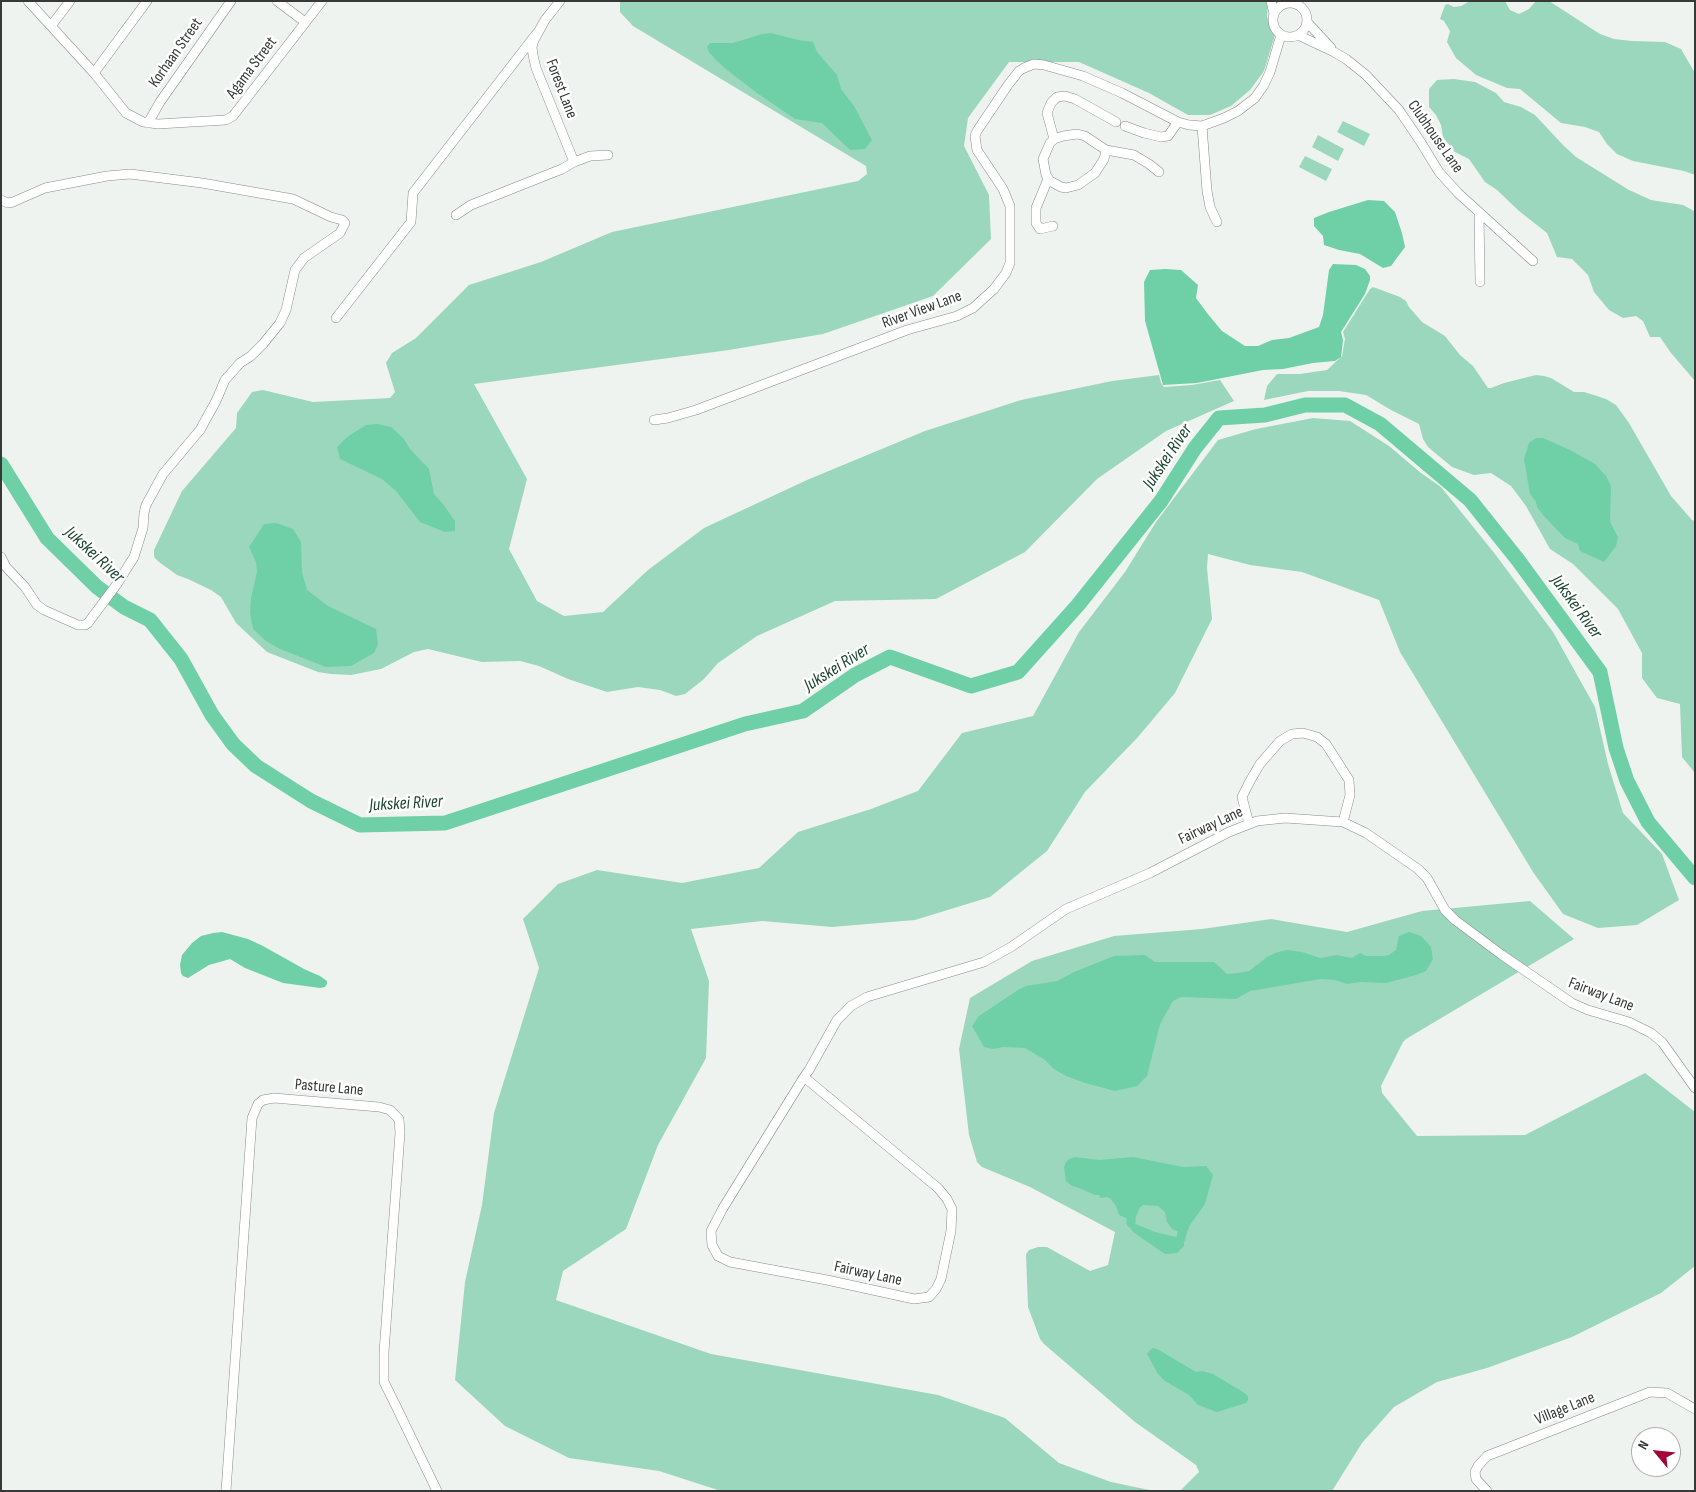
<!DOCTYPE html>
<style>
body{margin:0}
#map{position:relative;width:1696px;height:1492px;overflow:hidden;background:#eef3f0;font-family:"Sofia Sans Condensed",sans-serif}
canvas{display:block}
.frame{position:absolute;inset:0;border:2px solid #373938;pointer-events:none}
.north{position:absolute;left:1631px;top:1427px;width:50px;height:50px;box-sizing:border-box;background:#fff;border:1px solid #afb0af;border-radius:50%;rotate:298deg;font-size:14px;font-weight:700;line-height:20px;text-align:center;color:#373938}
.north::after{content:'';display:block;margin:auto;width:18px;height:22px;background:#a30535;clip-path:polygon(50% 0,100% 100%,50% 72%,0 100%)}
</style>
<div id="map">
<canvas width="1696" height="1492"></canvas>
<div class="frame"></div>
<div class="north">N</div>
</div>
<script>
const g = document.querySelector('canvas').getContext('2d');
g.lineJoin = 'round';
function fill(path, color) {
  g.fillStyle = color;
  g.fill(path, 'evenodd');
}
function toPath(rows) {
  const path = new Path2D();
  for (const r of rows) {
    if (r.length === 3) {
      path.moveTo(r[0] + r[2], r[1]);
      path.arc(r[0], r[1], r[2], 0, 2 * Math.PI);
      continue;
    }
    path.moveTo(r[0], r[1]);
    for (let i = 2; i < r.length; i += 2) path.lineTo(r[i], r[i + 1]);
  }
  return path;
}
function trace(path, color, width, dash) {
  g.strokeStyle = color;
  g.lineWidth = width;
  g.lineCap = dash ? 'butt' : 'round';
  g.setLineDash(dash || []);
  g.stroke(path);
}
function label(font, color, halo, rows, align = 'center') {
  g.font = font + ' "Sofia Sans Condensed",sans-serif';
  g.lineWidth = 5;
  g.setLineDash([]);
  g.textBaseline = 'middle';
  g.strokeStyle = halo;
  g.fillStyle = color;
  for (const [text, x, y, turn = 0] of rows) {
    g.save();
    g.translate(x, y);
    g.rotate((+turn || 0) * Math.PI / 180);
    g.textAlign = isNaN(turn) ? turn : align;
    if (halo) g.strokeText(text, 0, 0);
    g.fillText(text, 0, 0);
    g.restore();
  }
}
fill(toPath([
 [620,1,1268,1,1267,17,1275,35,1264,71,1250,90,1231,106,1210,115,1188,115,1149,93,1079,62,1009,62,968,118,964,146,989,195,991,239,933,296,823,334,729,350,474,384,527,479,509,549,537,601,564,616,603,612,648,570,704,528,807,480,925,431,1021,400,1112,381,1159,375,1161,383,1164,387,1192,385,1220,380,1234,401,1166,431,1097,479,1025,552,936,599,835,601,757,636,718,663,704,679,685,694,676,696,660,690,638,687,607,692,568,679,539,666,520,661,482,662,428,649,414,652,381,669,351,675,331,674,318,672,267,652,236,623,221,597,211,590,188,579,177,575,159,562,154,557,154,550,182,491,236,428,237,413,252,392,263,390,313,402,390,398,395,392,386,363,392,353,416,338,469,285,541,262,612,232,858,181,867,174,866,166,633,26,620,12],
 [1470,1,1505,1,1510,10,1519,14,1529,9,1536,1,1549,1,1600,34,1614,39,1632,41,1665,42,1681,49,1695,73,1695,175,1684,171,1633,161,1617,154,1607,144,1599,132,1585,127,1561,123,1520,89,1507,88,1476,75,1456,58,1447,42,1450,31,1444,21,1440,19,1445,5,1448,4,1454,7,1461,6],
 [1454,79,1475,82,1496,93,1504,102,1521,107,1535,115,1563,145,1576,157,1629,190,1651,200,1683,205,1694,211,1695,381,1671,353,1660,337,1650,337,1643,321,1636,316,1623,318,1609,310,1594,292,1588,275,1572,259,1557,257,1547,233,1519,211,1497,190,1485,182,1469,159,1455,152,1443,137,1441,125,1436,115,1429,107,1429,89,1437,80],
 [1343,121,1370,134,1364,146,1337,132],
 [1318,135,1344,149,1338,161,1312,147],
 [1305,156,1332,169,1326,181,1299,167],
 [1373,287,1400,297,1406,301,1409,307,1422,322,1445,336,1460,355,1473,366,1488,388,1491,388,1504,383,1536,375,1544,376,1551,378,1574,392,1584,392,1597,396,1606,399,1616,405,1629,423,1671,496,1692,520,1695,521,1695,773,1682,757,1680,704,1657,698,1642,678,1642,653,1618,609,1573,564,1550,549,1526,506,1511,486,1491,473,1474,475,1452,467,1428,447,1423,439,1419,424,1391,410,1366,395,1339,391,1308,391,1264,400,1267,386,1277,374,1300,374,1327,370,1342,356,1345,339,1343,332,1370,289],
 [1313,418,1350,421,1389,446,1421,473,1441,487,1495,554,1553,632,1595,707,1608,764,1623,813,1662,854,1679,900,1637,925,1598,928,1563,914,1533,872,1400,652,1379,600,1302,572,1250,565,1208,554,1207,568,1212,619,1175,693,1138,737,1085,792,1047,851,990,897,915,920,832,927,762,921,691,929,709,981,706,1058,658,1145,626,1229,563,1271,556,1300,711,1354,938,1395,1005,1418,1059,1463,1111,1482,1154,1491,721,1491,659,1471,569,1458,505,1426,455,1380,465,1282,482,1205,494,1113,539,968,523,919,558,884,597,870,682,883,759,868,798,832,871,809,918,791,962,733,1033,716,1079,632,1125,572,1156,522,1218,440,1256,429],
 [1530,901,1574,939,1406,1039,1403,1042,1381,1086,1382,1093,1417,1136,1525,1135,1645,1073,1695,1112,1695,1266,1661,1293,1572,1337,1487,1368,1437,1382,1394,1407,1362,1443,1332,1491,1180,1491,1199,1472,1196,1465,1135,1422,1044,1344,1040,1339,1028,1307,1026,1254,1029,1250,1038,1247,1047,1247,1090,1271,1108,1265,1115,1232,1030,1187,982,1167,977,1162,969,1135,959,1049,970,998,1032,961,1114,936,1202,929,1271,919,1347,932,1422,911]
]), '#9bd7bc');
fill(toPath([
 [771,33,798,40,813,42,817,52,837,75,841,89,854,106,872,140,865,149,850,150,822,123,795,119,757,93,727,70,715,59,709,52,707,47,710,43,733,43,762,34],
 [1368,200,1384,201,1395,212,1402,233,1405,247,1391,266,1383,268,1360,254,1339,250,1324,245,1323,236,1314,226,1314,218,1329,212],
 [1333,264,1356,265,1365,269,1370,276,1370,280,1365,294,1341,332,1343,340,1341,357,1335,361,1313,363,1283,369,1263,370,1197,383,1163,385,1145,321,1144,282,1150,270,1165,269,1181,270,1198,285,1196,298,1207,313,1222,331,1245,346,1258,346,1272,340,1289,338,1319,327,1323,315,1329,270],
 [378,424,391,427,404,439,410,449,429,469,434,494,443,504,455,521,455,531,445,532,420,522,396,491,382,479,340,459,337,447,347,437,366,425],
 [1536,438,1543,438,1570,450,1595,464,1606,476,1611,486,1610,522,1618,537,1616,546,1604,562,1580,551,1578,544,1565,538,1543,515,1537,507,1536,502,1530,494,1524,459,1529,443],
 [276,523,293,529,301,542,302,572,307,590,328,606,376,629,378,644,374,653,351,666,326,667,280,649,266,641,253,629,250,613,251,598,257,572,256,562,249,547,264,524],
 [222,932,248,939,263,946,304,969,320,976,327,981,327,984,325,987,320,988,283,983,245,968,230,959,209,965,188,978,183,976,181,973,180,965,182,955,192,943,201,936,213,933],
 [1409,932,1421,936,1431,947,1433,959,1426,971,1416,975,1386,983,1360,982,1347,984,1335,980,1321,979,1250,991,1236,999,1181,997,1173,1001,1160,1024,1147,1076,1137,1086,1124,1089,1115,1091,1085,1083,1066,1076,1054,1069,1045,1060,1025,1048,1003,1047,993,1049,984,1047,972,1026,979,1016,1018,990,1026,986,1057,981,1074,972,1114,956,1145,955,1155,962,1214,962,1227,974,1238,973,1249,971,1267,957,1275,953,1287,950,1302,952,1320,958,1337,955,1352,958,1360,953,1366,956,1384,956,1389,955,1396,950,1399,936],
 [1075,1157,1099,1160,1133,1157,1183,1167,1206,1166,1213,1175,1205,1204,1190,1225,1186,1235,1172,1229,1167,1222,1165,1212,1158,1206,1143,1205,1139,1209,1136,1217,1126,1218,1119,1215,1116,1206,1111,1199,1107,1197,1101,1198,1099,1195,1095,1195,1079,1188,1072,1186,1066,1181,1064,1167,1066,1162,1069,1159],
 [1129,1223,1133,1223,1155,1232,1181,1238,1184,1240,1184,1246,1177,1253,1165,1254,1133,1232,1129,1226],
 [1153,1348,1159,1350,1196,1372,1202,1371,1213,1374,1243,1392,1248,1396,1248,1400,1246,1403,1217,1412,1198,1405,1189,1395,1165,1381,1158,1374,1147,1354,1150,1350]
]), '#6fd0a8');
trace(toPath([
 [1131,1218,1131,1223],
 [1181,1238,1182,1233]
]), '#6fd0a8', 9);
trace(toPath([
 [1,464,47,538,97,587,124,607,150,620,181,659,212,715,233,744,256,766,311,801,360,825,445,823,745,724,803,711,855,675,890,657,971,686,1018,672,1078,605,1161,501,1195,448,1219,418,1265,415,1305,405,1345,405,1380,424,1470,500,1518,560,1600,672,1616,748,1627,781,1648,822,1695,878]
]), '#6fd0a8', 15);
const street = toPath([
 [28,1,94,73,126,113,143,122,158,124,226,120,233,116,322,1],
 [277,1,305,22],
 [560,1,545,20,534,40,532,47,533,55,536,68,574,162],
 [1271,1,1274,14],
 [1290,20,17],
 [1307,22,1331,48],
 [51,26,70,1],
 [1298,35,1334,52,1346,59,1366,75,1399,110,1420,141,1439,172,1458,193,1533,261],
 [94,73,147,1],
 [148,123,160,102,231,1],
 [1125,126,1144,133,1161,137,1168,136,1178,122],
 [1202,126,1207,191,1210,207,1217,222],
 [1054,139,1047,113,1051,103,1057,97,1065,96,1075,99,1116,122],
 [1106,150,1104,159,1095,173,1078,185,1066,188,1061,187,1050,181,1046,175,1043,159,1050,143,1054,139,1063,136,1077,134,1085,136,1106,150,1134,155,1149,164,1159,172],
 [1048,179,1036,208,1036,223,1040,229,1053,226],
 [1,200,8,203,13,202,45,188,107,176,130,174,202,183,293,199,331,217,342,220,345,223,340,233,304,258,295,270,286,310,280,323,263,344,251,356,240,363,225,380,216,401,200,430,163,474,146,505,144,513,143,528,134,557,117,584,88,623,85,625,78,625,44,610,37,605,25,587,6,567,1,557],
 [1479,212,1480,282],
 [456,215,471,205,562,169,574,162,590,156,608,155],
 [336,318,411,222,413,193,537,33],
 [654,420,668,418,696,410,907,330,957,316,973,308,994,289,1006,273,1010,263,1010,206,1003,189,977,150,975,136,977,131,1008,85,1019,71,1024,68,1034,64,1044,65,1083,76,1122,93,1178,122,1189,125,1202,126,1224,118,1238,111,1255,98,1264,85,1270,72,1281,35],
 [1249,824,1242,797,1250,781,1260,764,1280,741,1292,734,1303,733,1317,737,1326,744,1349,780,1350,795,1343,822],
 [804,1077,938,1188,947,1199,952,1209,951,1231,941,1279,936,1289,929,1297,914,1299,827,1280,730,1262,718,1256,712,1245,711,1231,723,1208,804,1077,809,1070,837,1020,851,1006,867,997,984,962,1011,947,1066,909,1150,873,1229,832,1257,821,1285,818,1343,822,1366,833,1418,869,1427,878,1445,910,1455,920,1502,955,1572,1003,1588,1010,1629,1022,1651,1033,1662,1042,1695,1088],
 [226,1491,252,1118,258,1104,263,1100,274,1098,379,1107,390,1110,399,1119,400,1133,384,1352,384,1382,395,1404,437,1491],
 [1487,1491,1476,1479,1475,1472,1478,1466,1487,1456,1510,1447,1650,1392,1667,1393,1695,1409]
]);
trace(street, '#878c8a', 10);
trace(street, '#fff', 9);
label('16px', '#373938', '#fff', [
 ["Korhaan Street",176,53,-55],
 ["Agama Street",252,68,-53],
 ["Forest Lane",561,89,69],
 ["Clubhouse Lane",1435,137,55],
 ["River View Lane",922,310,-20],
 ["Fairway Lane",1211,826,-25],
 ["Fairway Lane",1601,995,21],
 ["Pasture Lane",329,1088,5],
 ["Fairway Lane",868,1274,12],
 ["Village Lane",1565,1409,-22]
]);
label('italic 18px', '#1c4635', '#fff', [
 ["Jukskei River",1168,457,-56],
 ["Jukskei River",94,555,43],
 ["Jukskei River",1576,607,54],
 ["Jukskei River",837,668,-32],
 ["Jukskei River",406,804,-3]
]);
</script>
